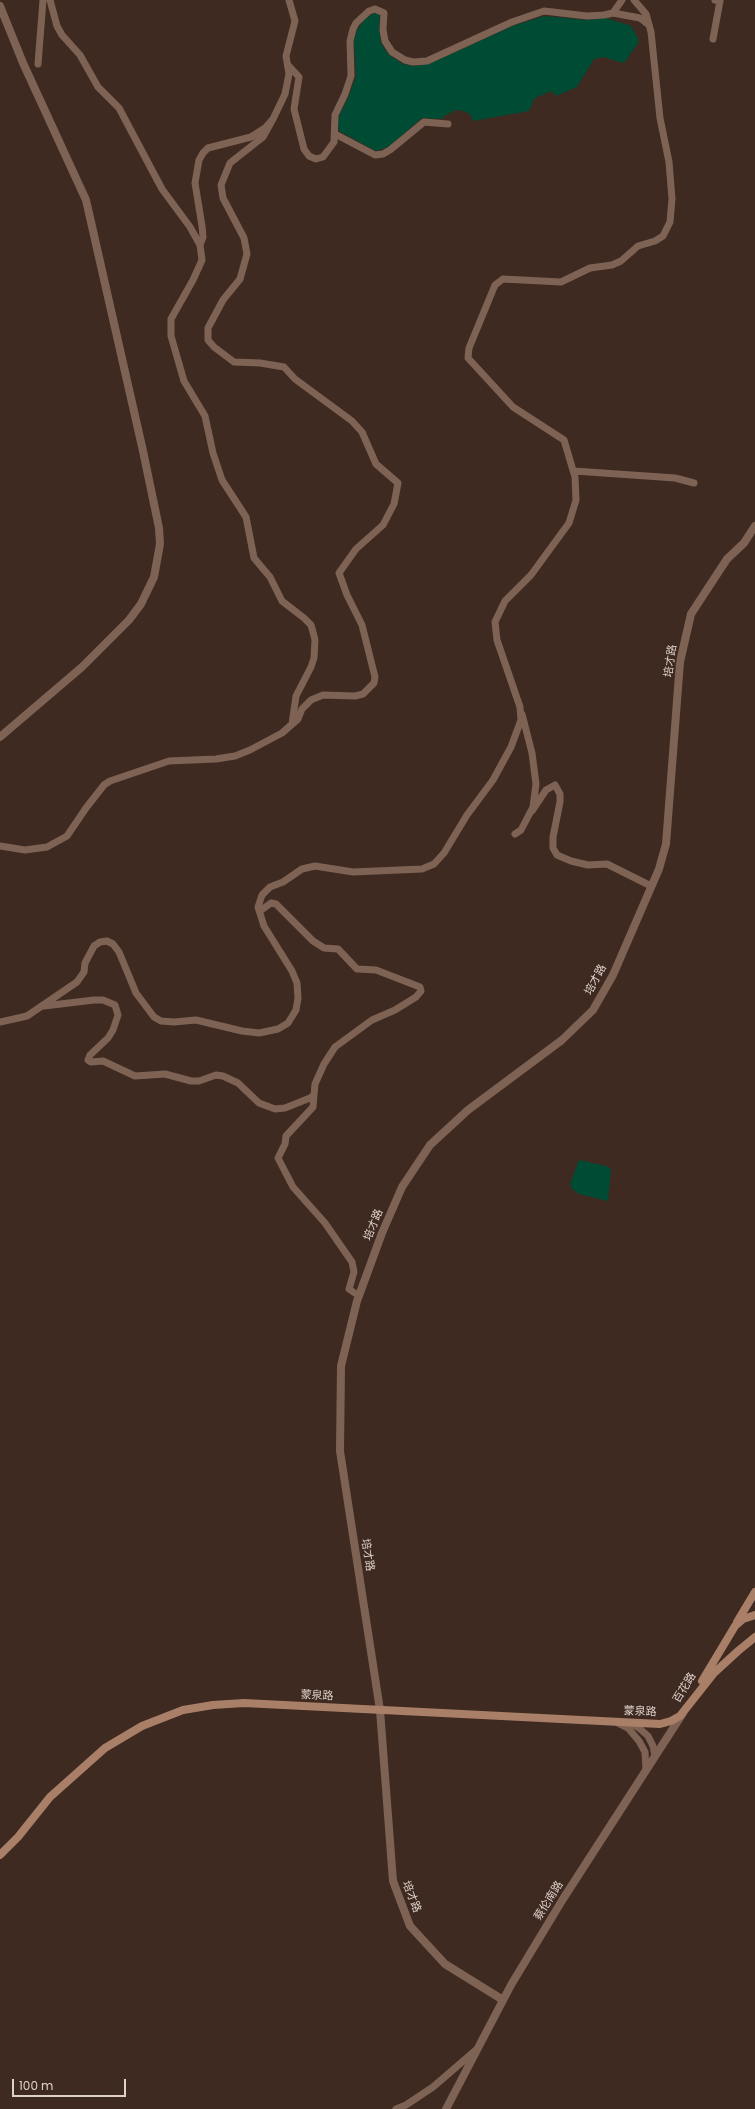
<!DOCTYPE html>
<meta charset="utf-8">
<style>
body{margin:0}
#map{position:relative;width:755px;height:2109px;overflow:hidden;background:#3e2a21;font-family:Poppins,sans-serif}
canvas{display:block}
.scale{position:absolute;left:12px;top:2079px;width:114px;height:18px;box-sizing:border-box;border:2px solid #ded1cb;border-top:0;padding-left:5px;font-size:12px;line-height:14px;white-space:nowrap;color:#ded1cb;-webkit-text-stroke:3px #3e2a21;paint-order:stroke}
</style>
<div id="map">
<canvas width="755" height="2109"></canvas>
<div class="scale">100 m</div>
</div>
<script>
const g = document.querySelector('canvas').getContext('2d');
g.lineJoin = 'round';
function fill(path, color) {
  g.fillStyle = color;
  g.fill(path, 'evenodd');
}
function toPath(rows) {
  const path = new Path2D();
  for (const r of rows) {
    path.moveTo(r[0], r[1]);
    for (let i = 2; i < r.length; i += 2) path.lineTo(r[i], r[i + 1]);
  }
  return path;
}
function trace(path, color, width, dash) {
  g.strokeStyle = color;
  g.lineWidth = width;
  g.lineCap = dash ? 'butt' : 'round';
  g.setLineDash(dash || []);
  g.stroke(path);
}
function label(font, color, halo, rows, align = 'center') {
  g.font = font + ' Poppins,"Noto Sans SC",sans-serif';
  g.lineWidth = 4;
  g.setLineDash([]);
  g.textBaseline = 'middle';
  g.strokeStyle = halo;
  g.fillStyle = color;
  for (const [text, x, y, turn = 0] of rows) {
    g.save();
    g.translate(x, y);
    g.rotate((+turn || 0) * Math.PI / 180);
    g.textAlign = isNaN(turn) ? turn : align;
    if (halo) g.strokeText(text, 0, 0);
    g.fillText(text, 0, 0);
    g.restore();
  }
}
fill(toPath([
 [374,13,380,15,379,30,381,43,389,55,403,64,413,66,429,64,513,26,544,16,587,20,606,18,631,26,638,38,638,43,624,63,603,57,594,59,577,87,556,96,552,91,537,97,534,99,529,111,473,121,470,114,464,111,456,110,444,116,442,119,422,118,388,147,376,151,339,131,338,124,339,116,349,96,356,76,354,41,357,30,365,19],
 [579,1160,606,1166,611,1169,608,1201,579,1194,572,1189,570,1184]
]), '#004b34');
trace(toPath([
 [50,0,57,26,62,35,80,55,98,87,119,108,162,189,190,227,200,245,202,260,193,280,171,319,171,336,184,381,205,416,213,453,222,480,246,517,254,558,270,577,282,601,304,618,311,625,313,632,315,640,314,658,311,667,296,696,292,724],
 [613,13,640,18,649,25],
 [713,39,720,1,715,0],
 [38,64,43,0],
 [288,65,299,77,294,109,304,149,309,156,316,159,323,157,334,142,335,115,345,94,351,76,350,41,353,29,356,23,369,11,375,9,384,13,383,30,385,41,392,52,405,60,413,62,427,61,512,22,544,11,587,16,604,15,613,13,622,0],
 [335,134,375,155,383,154,390,150,424,122,448,124],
 [200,245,203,237,202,226,195,183,199,160,203,153,208,148,251,137,265,128,273,119,285,94,289,74,286,56,295,21,289,0],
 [574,471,675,478,694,483],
 [532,811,546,790,555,785,560,794,560,802,553,837,553,848,557,855,571,861,588,865,607,864,651,886],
 [515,834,521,830,533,807,536,784,532,753,522,714],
 [0,846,25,850,47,847,67,836,86,808,104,785,110,781,169,761,216,759,235,756,250,750,282,733,298,719,302,709,311,700,323,695,355,696,363,694,374,683,375,677,362,625,347,595,339,573,356,549,383,525,394,504,398,483,376,464,362,432,352,421,295,379,284,367,260,363,234,362,214,347,208,340,208,328,223,300,240,279,247,254,244,238,223,198,221,185,230,163,263,137,273,119],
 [44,1006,94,1000,103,1000,115,1005,118,1015,113,1030,108,1038,90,1055,88,1060,91,1062,103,1061,135,1076,165,1074,191,1081,199,1081,216,1075,223,1076,238,1083,259,1103,275,1109,285,1108,310,1098,314,1095,315,1084,324,1064,335,1047,372,1020,395,1010,416,997,421,991,420,987,376,970,357,969,338,949,324,948,313,941,276,904,271,903,260,911],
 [0,1022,27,1016,77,982,84,972,85,963,94,946,100,942,107,941,113,944,119,952,136,993,154,1017,161,1021,174,1022,196,1020,242,1031,259,1033,278,1029,288,1023,296,1010,298,998,297,983,292,971,264,926,258,907,262,895,270,887,283,882,302,869,315,866,353,872,422,869,434,864,444,853,467,815,493,780,511,747,521,720,520,707,497,640,495,622,505,601,531,575,569,523,576,500,575,477,564,440,513,407,468,358,469,348,495,285,503,279,561,282,590,268,612,265,621,261,638,246,655,241,663,236,670,222,672,199,669,162,660,118,651,32,646,14,634,0],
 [314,1095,313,1107,286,1136,285,1144,278,1158,293,1187,325,1223,352,1262,354,1272,349,1289,359,1296],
 [618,1723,628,1728,639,1741,645,1752,646,1770],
 [630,1723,639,1728,648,1736,653,1746,655,1756],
 [396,2109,406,2105,433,2087,476,2050]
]), '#7e6355', 7);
trace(toPath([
 [0,6,23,63,86,200,143,451,159,528,160,544,154,577,141,604,129,620,82,667,0,737],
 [503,2000,445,1964,410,1926,393,1881,380,1710,340,1451,341,1366,357,1301,382,1233,402,1187,430,1145,468,1110,562,1040,593,1010,613,975,659,869,666,844,680,662,691,614,727,559,744,543,755,526],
 [446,2109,511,1985,563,1899,683,1713]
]), '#7e6355', 8);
trace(toPath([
 [737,1622,755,1592],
 [702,1681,735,1626,743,1619,755,1615],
 [0,1855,18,1837,50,1797,105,1748,142,1726,183,1710,213,1705,244,1703,660,1724,671,1721,680,1716,714,1673,738,1651,755,1637]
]), '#aa7f68', 8);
label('11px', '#ded1cb', '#3e2a21', [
 ["培才路",671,661,-82],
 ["培才路",596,980,-62],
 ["培才路",374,1225,-68],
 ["培才路",367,1555,81],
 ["百花路",685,1688,-59],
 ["蒙泉路",317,1696,3],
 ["蒙泉路",640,1712,2],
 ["培才路",411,1897,69],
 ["蔡伦南路",549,1901,-58]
]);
</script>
